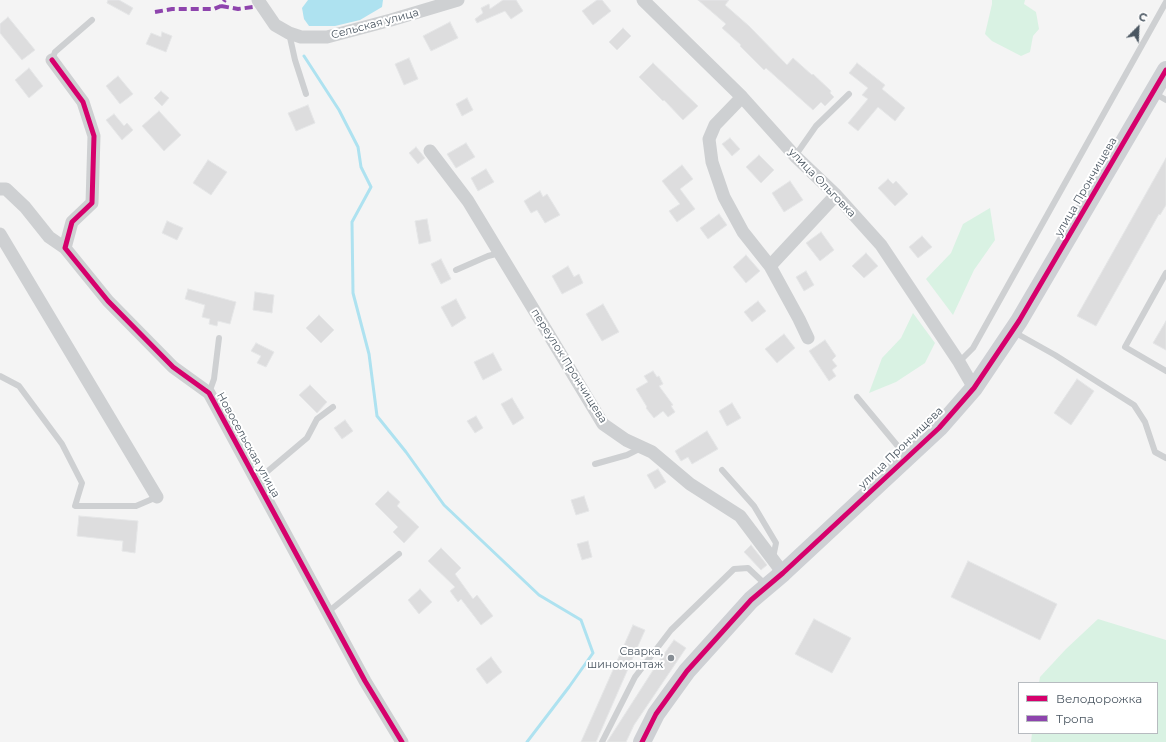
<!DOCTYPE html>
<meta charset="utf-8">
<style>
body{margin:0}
#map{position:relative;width:1166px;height:742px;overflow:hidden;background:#f4f4f4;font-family:Montserrat,sans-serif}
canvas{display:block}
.legend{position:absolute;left:1018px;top:682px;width:140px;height:52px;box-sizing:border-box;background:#fff;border:1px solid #b7bbc0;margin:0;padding:5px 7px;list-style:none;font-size:12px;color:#4a5661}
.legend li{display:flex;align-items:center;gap:8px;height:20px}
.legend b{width:20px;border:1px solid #b7bbc0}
.north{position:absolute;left:1118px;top:8px;width:40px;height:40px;-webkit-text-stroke:3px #fff;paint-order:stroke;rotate:24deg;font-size:11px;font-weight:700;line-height:16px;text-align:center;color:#4a5661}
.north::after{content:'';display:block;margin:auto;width:14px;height:18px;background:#4a5661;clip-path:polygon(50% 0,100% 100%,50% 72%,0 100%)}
</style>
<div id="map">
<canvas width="1166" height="742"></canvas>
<ul class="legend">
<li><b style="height:5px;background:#d6006c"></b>Велодорожка</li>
<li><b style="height:5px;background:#8e44ad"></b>Тропа</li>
</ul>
<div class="north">С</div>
</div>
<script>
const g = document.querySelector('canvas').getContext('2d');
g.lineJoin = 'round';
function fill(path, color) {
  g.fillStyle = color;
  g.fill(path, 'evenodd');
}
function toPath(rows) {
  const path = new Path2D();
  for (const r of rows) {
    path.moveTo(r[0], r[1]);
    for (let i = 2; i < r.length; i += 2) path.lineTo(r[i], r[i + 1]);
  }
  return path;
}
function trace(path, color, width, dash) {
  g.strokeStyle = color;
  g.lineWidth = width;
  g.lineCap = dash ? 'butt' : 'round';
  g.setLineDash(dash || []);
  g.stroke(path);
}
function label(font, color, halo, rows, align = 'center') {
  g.font = font + ' Montserrat,sans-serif';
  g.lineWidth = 4;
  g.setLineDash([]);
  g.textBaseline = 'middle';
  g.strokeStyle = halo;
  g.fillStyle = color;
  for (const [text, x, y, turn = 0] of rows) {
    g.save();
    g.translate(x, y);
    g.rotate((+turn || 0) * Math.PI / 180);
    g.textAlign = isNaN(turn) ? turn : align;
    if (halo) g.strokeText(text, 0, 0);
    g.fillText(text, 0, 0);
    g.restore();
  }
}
fill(toPath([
 [992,0,1025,0,1024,4,1036,12,1039,29,1033,36,1030,52,1021,56,992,41,985,34,992,4],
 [990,208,995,240,974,270,953,315,926,279,951,253,963,224],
 [913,313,935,343,925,363,896,382,869,393,882,358,901,338],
 [1098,619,1166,640,1166,742,1031,742,1032,733,1157,733,1157,683,1039,683,1040,677,1066,649]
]), '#d9f2e3');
fill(toPath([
 [308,0,383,0,382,7,360,20,335,26,309,26,304,19,302,8]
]), '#aee2f0');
trace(toPath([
 [304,56,339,110,358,147,361,167,371,187,352,222,353,293,369,354,377,416,406,452,444,505,539,595,581,620,593,653,569,687,527,742]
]), '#aee2f0', 3);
const building = toPath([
 [108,0,119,0,133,8,129,15,107,3,108,0],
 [503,0,516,0,523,11,511,19,505,11,477,23,475,19,483,13,481,8,489,4,490,9,503,0],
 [597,0,602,0,611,11,593,25,582,11,597,0],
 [698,0,729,0,725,5,749,26,787,65,793,58,812,75,813,74,831,91,830,93,834,97,825,106,821,102,813,110,766,68,764,70,740,46,741,45,722,28,726,24,698,0],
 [8,17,35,50,22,60,0,33,0,24,8,17],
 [450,22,458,38,431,51,423,36,450,22],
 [623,28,631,36,617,50,609,42,623,28],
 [162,32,172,36,166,52,146,44,151,33,161,37,162,32],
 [409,58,418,79,404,85,395,64,409,58],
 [653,63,698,106,683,120,664,100,663,101,639,77,653,63],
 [857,63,885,85,882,89,905,108,895,121,878,107,858,131,848,123,868,99,862,95,868,88,849,73,857,63],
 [29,68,43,86,29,98,15,80,29,68],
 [118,76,133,94,120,104,106,86,118,76],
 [161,91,169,98,162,106,154,98,161,91],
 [467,98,473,110,462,116,456,104,467,98],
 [308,105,315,123,296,131,288,113,308,105],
 [159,111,181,135,164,151,142,126,159,111],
 [114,114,124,126,127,123,133,130,122,140,106,120,114,114],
 [730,138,740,149,732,156,722,144,730,138],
 [466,143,475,157,456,168,447,154,466,143],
 [416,147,425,158,418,164,409,153,416,147],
 [759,155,774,170,761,183,746,167,759,155],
 [1166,158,1166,205,1160,215,1159,214,1096,326,1077,316,1166,158],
 [208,160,227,172,211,195,193,183,208,160],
 [682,165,693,179,680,189,695,209,677,222,669,211,680,204,662,181,682,165],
 [486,169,494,182,478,191,471,178,486,169],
 [888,179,893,184,896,181,908,194,895,206,878,188,888,179],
 [790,181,803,200,784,212,772,193,790,181],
 [540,191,543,197,547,194,560,215,545,223,537,210,531,213,524,201,540,191],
 [719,214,727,225,708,239,700,228,719,214],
 [427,219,431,241,419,244,415,221,427,219],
 [167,221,183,228,177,240,162,233,167,221],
 [821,232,834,250,820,261,806,243,821,232],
 [922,236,932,247,918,258,909,247,922,236],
 [866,253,878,266,864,278,852,266,866,253],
 [746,255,760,271,746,283,733,267,746,255],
 [441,259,451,279,441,284,431,264,441,259],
 [568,266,574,277,579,274,583,283,562,294,552,276,568,266],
 [806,271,814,285,804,291,796,277,806,271],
 [188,289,236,302,230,324,218,321,217,326,209,324,210,319,202,317,205,305,185,299,188,289],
 [255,292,274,295,272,313,253,310,255,292],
 [456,299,466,318,452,327,441,307,456,299],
 [758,301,766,311,752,322,744,312,758,301],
 [603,304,619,332,602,341,586,314,603,304],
 [319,315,334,330,321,343,306,328,319,315],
 [1166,321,1166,350,1153,343,1166,321],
 [784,334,795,348,777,363,765,349,784,334],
 [825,340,836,356,832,360,837,366,832,370,836,376,829,381,809,351,825,340],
 [256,343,274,352,266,367,257,363,261,356,251,351,256,343],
 [493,353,502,370,483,380,474,362,493,353],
 [653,371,657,377,659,376,663,384,659,386,673,405,671,406,675,412,668,417,663,411,654,418,646,408,647,407,636,389,648,382,644,376,653,371],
 [1077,379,1094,391,1071,425,1054,413,1077,379],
 [310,385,327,402,317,413,299,395,310,385],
 [512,398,524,418,513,425,501,404,512,398],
 [732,403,741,418,727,426,719,411,732,403],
 [476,416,483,428,475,433,467,421,476,416],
 [345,420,353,431,342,439,334,428,345,420],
 [707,431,718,449,692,464,688,457,681,461,675,451,707,431],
 [658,469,666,482,655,489,647,475,658,469],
 [388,491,400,502,397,506,419,527,404,543,393,532,398,527,375,504,388,491],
 [584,496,589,511,576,515,571,500,584,496],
 [79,516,138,521,135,553,122,551,123,541,77,536,79,516],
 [588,541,592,557,582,560,577,544,588,541],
 [751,545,767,565,761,570,744,552,751,545],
 [441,548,461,568,455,574,473,599,477,595,493,616,481,625,461,599,458,602,450,591,455,587,428,561,441,548],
 [968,561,1057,604,1040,640,951,597,968,561],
 [420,589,432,602,419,614,408,600,420,589],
 [814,619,851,638,832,673,795,654,814,619],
 [633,625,645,630,596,742,581,742,633,625],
 [674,640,686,648,634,725,626,742,607,742,659,661,674,640],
 [491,657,502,672,487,684,476,669,491,657]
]);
fill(building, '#ddddde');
trace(building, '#e5e6e7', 1);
trace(toPath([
 [289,33,295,60,306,94],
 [52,60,55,52,92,20],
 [1154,93,1166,100],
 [795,156,816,126,849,94],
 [456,270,488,256,500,253],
 [1166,273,1125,347,1166,371],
 [1014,332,1055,355,1134,405,1145,422,1155,452,1166,458],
 [959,362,973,348,1166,2],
 [0,376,19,386,62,444,82,483,75,506,136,506,157,497],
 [209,393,214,379,219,338],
 [857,397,906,456],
 [595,464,627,455,641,448],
 [722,470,754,506,776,543,773,558],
 [256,481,307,438,317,419,333,407],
 [328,612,399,554],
 [602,742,635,677,671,630,734,569,748,568,766,585]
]), '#ced0d2', 6);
trace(toPath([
 [258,0,275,25,289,33,301,37,327,37,391,20,458,0],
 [643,0,742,97,795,156,836,195,881,245,959,362,974,388],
 [52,60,83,102,94,136,92,203,72,222,65,248,108,301,173,367,209,393,365,681,402,742],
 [742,97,715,125,709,139,712,162,724,197,743,232,770,266,799,319,808,338],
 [430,151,468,201,603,424,626,440,652,452,690,484,740,516,783,573],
 [0,189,6,189,25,207,49,237,65,248],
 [0,234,157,497],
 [770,266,836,195]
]), '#ced0d2', 13);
trace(toPath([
 [642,742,656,714,687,671,751,600,783,573,939,428,974,388,1019,321,1166,70]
]), '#ced0d4', 18);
trace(toPath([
 [221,6,238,9,253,7],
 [155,12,172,9,214,9,221,6,225,0]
]), '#8e44ad', 4, [8, 4]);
trace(toPath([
 [52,60,83,102,94,136,92,203,72,222,65,248,108,301,173,367,209,393,365,681,402,742],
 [642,742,656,714,687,671,751,600,783,573,939,428,974,388,1019,321,1166,70]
]), '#d6006c', 5);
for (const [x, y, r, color] of [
 [671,658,4,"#868d94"]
]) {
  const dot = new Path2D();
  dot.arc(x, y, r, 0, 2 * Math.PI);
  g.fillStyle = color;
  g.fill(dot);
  trace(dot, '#fff', 1.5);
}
label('11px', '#4a5661', '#fff', [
 ["Сельская улица",375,24,-15],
 ["улица Ольговка",822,183,46],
 ["улица Прончищева",1086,187,-60],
 ["переулок Прончищева",569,366,58],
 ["Новосельская улица",248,445,61],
 ["улица Прончищева",901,448,-44]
]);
label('11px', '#4a5661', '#fff', [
 ["Сварка,",663,652],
 ["шиномонтаж",663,665]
], 'right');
</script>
